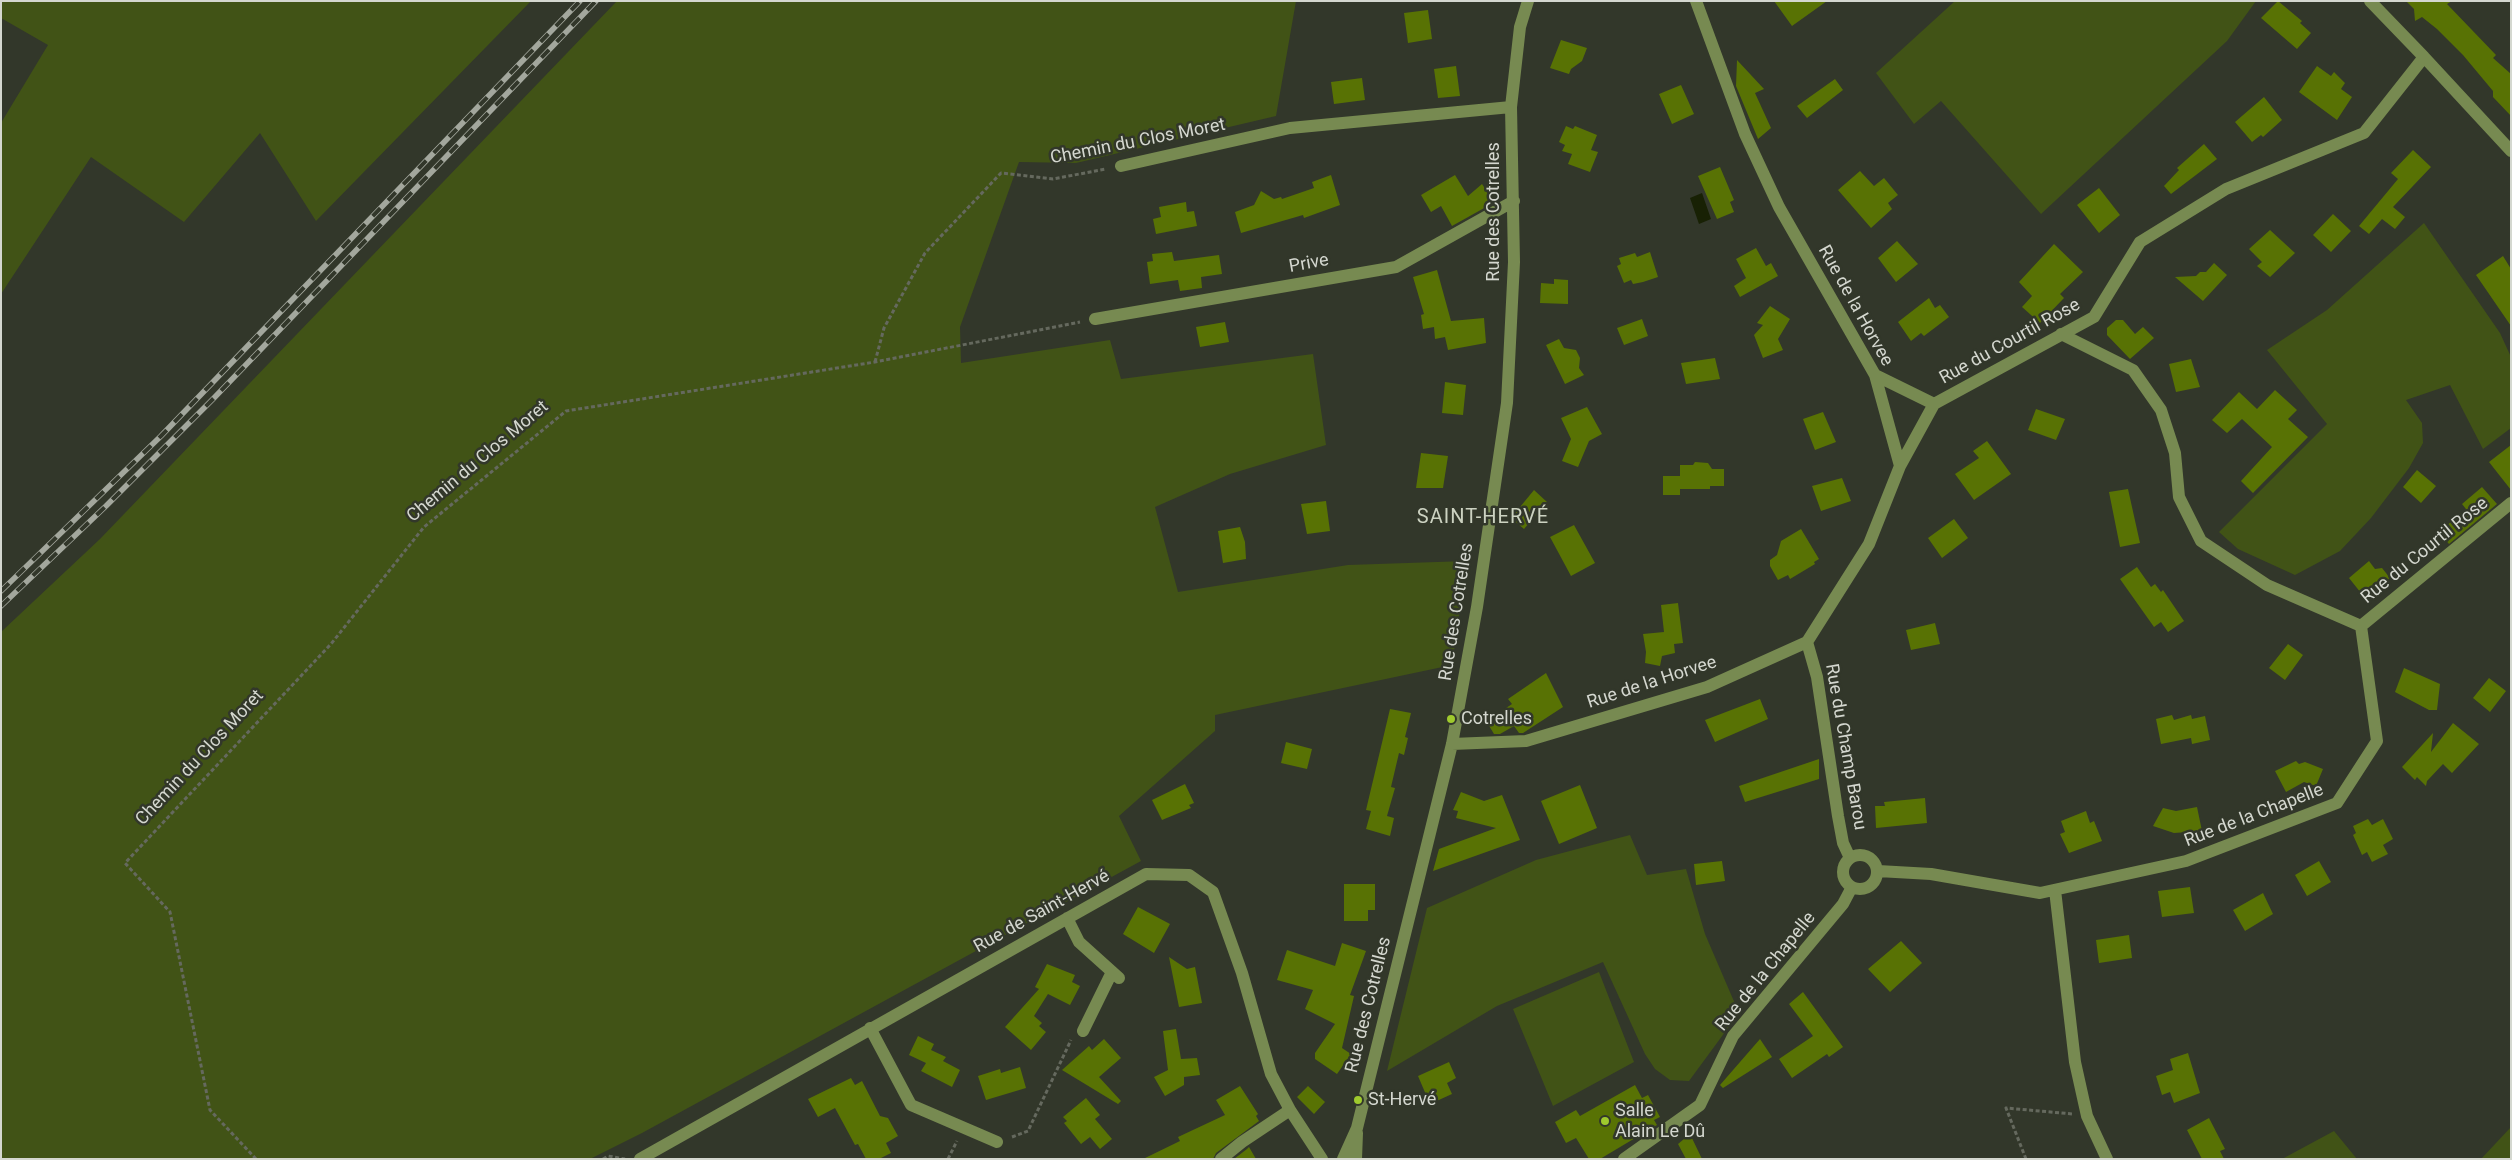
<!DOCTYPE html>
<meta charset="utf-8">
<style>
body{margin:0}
#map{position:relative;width:2512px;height:1160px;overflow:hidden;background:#32372a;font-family:Roboto,sans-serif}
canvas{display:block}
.frame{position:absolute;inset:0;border:2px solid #d4d7cf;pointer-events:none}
</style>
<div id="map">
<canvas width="2512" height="1160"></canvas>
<div class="frame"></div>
</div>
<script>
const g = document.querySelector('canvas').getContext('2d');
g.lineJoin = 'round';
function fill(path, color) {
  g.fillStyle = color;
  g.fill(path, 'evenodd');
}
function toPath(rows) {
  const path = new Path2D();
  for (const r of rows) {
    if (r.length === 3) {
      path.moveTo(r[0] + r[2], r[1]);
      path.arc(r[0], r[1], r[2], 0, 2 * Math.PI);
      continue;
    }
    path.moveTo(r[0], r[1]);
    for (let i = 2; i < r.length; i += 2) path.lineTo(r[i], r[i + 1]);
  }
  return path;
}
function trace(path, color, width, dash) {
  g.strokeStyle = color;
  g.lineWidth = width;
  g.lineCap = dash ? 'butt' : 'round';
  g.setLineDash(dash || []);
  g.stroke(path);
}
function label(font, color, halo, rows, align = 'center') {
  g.font = font + ' Roboto,sans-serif';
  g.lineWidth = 5;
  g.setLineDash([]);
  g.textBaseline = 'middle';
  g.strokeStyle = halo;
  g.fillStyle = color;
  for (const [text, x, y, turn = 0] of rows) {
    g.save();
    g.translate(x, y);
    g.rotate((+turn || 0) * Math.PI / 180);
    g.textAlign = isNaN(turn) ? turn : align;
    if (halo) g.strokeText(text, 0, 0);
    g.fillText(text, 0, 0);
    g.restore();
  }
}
fill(toPath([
 [1,1,531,1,316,221,260,133,184,222,91,157,1,294,1,123,48,45,1,18],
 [617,1,1296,1,1276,116,1076,163,1019,162,960,327,961,363,1110,340,1121,379,1313,354,1326,445,1230,474,1155,507,1178,592,1348,565,1467,561,1452,665,1215,715,1215,731,1119,816,1141,861,642,1133,590,1159,1,1159,1,632,100,539],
 [1955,1,2256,1,2227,41,2041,214,1941,101,1914,124,1876,73],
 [2424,223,2500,333,2511,357,2511,428,2483,449,2450,385,2406,400,2422,423,2423,443,2409,468,2371,518,2340,551,2295,575,2238,549,2219,532,2327,424,2267,350,2327,310],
 [1630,835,1647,875,1686,869,1705,934,1739,1013,1689,1081,1670,1080,1655,1069,1645,1054,1603,962,1497,1006,1387,1071,1427,908,1536,860],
 [1599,972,1634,1062,1553,1106,1513,1009],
 [2511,1127,2511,1159,2481,1159],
 [2334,1131,2357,1159,2282,1159]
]), '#415316');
fill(toPath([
 [1702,193,1711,219,1699,224,1690,198]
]), '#182104');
fill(toPath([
 [1774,1,1827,1,1792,26],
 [2278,1,2302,21,2300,23,2311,33,2297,49,2261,18],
 [2406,1,2452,1,2447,4,2496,55,2493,58,2511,74,2511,116,2493,97,2493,91,2463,55,2437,29,2422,17,2415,21,2414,9],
 [1428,10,1432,39,1408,43,1404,13],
 [1561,40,1587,48,1582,61,1571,69,1569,74,1550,68],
 [1737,60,1764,89,1755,93,1771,128,1758,139,1736,86],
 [1456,66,1460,96,1438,98,1434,69],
 [2317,66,2331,76,2334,72,2345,83,2341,89,2352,97,2337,120,2299,92],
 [1362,78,1365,100,1334,104,1331,82],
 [1835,79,1843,90,1807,118,1797,106],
 [1681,85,1694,114,1672,124,1659,94],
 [2264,97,2282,120,2263,137,2261,135,2252,142,2235,122],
 [1566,126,1573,129,1575,126,1597,135,1591,150,1598,152,1590,172,1568,164,1572,154,1562,151,1565,145,1559,142],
 [2204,144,2217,159,2171,194,2164,186,2179,170,2177,168],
 [2413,150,2431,167,2393,207,2405,217,2395,229,2382,219,2369,234,2359,226,2398,179,2391,173],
 [1720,167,1734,200,1730,202,1734,212,1717,219,1698,176],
 [1860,171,1874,186,1884,178,1898,195,1888,203,1892,209,1871,228,1838,190],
 [1331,175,1340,205,1304,218,1303,215,1241,233,1235,212,1254,205,1261,191,1274,199,1281,197,1282,199,1314,188,1312,182],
 [1455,175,1468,196,1482,184,1492,199,1484,204,1486,207,1452,226,1441,206,1431,212,1421,195],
 [2099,188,2120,215,2099,233,2077,205],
 [1186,202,1187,212,1194,211,1197,226,1156,234,1153,219,1161,217,1159,207],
 [2333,214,2351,231,2331,252,2313,235],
 [2270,230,2295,253,2270,277,2257,266,2262,262,2249,249],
 [1897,241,1918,264,1896,282,1878,258],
 [2054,244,2083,272,2060,294,2064,298,2040,323,2022,307,2032,296,2019,282],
 [1756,248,1766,266,1771,263,1778,276,1740,297,1734,286,1746,278,1736,259],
 [1172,252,1174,261,1219,255,1222,274,1201,277,1202,288,1180,291,1178,280,1150,284,1147,262,1153,261,1152,254],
 [1650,252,1658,277,1643,282,1633,284,1631,280,1624,283,1617,266,1621,264,1619,258,1635,253,1637,257],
 [2503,256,2511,269,2511,326,2476,275],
 [2214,263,2227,275,2203,301,2175,277,2196,276,2200,272,2206,272],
 [1437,270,1451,321,1484,318,1486,343,1448,350,1445,337,1435,339,1434,327,1423,329,1421,315,1424,314,1413,277],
 [1554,279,1568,280,1568,304,1540,303,1541,283,1554,284],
 [1929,298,1935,308,1940,305,1949,317,1924,336,1921,333,1911,341,1898,322],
 [1770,306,1790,319,1778,339,1783,350,1763,358,1754,335,1763,325,1757,323],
 [1642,319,1648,336,1624,345,1617,328],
 [2116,320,2123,320,2135,334,2143,327,2154,338,2130,359,2107,335,2107,328],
 [1225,322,1229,342,1200,347,1196,327],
 [1559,339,1564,348,1576,350,1580,358,1579,368,1584,375,1565,384,1546,345],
 [1715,358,1720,379,1686,384,1681,363],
 [2191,359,2200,387,2176,392,2169,364],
 [1445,382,1466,385,1463,415,1442,413],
 [2275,390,2297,410,2288,419,2308,437,2253,493,2241,481,2272,447,2242,419,2227,433,2212,420,2239,392,2257,409],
 [1587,407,1602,434,1589,441,1578,467,1562,461,1571,439,1561,418],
 [2036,409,2065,419,2056,440,2028,430],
 [1823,412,1836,442,1815,450,1803,419],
 [1987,441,2011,474,1974,500,1955,474,1979,458,1973,451],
 [2511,445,2511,490,2489,462],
 [1421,453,1448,456,1443,488,1416,488],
 [1695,462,1708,463,1712,469,1724,469,1724,486,1710,486,1710,489,1680,489,1680,495,1663,495,1663,476,1680,476,1680,465,1693,465],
 [2417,470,2436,486,2421,503,2403,487],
 [1842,478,1851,501,1821,511,1812,486],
 [2482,487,2497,504,2449,544,2439,532,2466,509,2462,504],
 [2128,489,2140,543,2120,547,2109,492],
 [1534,490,1547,502,1524,529,1511,518],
 [1326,501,1330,531,1307,534,1301,504],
 [1954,519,1968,538,1942,558,1928,538],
 [1574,525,1595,563,1571,576,1550,537],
 [1240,527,1245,542,1246,559,1223,563,1218,531],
 [1801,529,1819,559,1814,562,1815,564,1790,579,1788,575,1778,580,1770,566,1770,560,1777,555,1781,541],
 [2369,561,2375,569,2382,568,2390,578,2365,598,2349,578],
 [2137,567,2151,587,2155,584,2161,592,2163,590,2184,621,2168,632,2161,622,2154,627,2120,579],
 [1678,603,1683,643,1674,644,1675,653,1662,656,1660,666,1645,663,1646,652,1643,634,1664,632,1661,605],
 [1935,623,1940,644,1911,650,1906,630],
 [2288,644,2303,655,2285,680,2269,668],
 [2404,668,2440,684,2437,710,2429,710,2395,692],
 [1546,673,1563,707,1523,733,1519,733,1514,726,1500,734,1494,734,1488,724,1505,713,1503,710,1512,704,1508,699],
 [2489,678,2506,691,2490,712,2473,698],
 [1760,699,1768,719,1715,742,1705,720],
 [1390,709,1411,713,1405,737,1408,738,1404,755,1399,753,1391,787,1395,788,1387,816,1394,818,1390,836,1366,829,1371,811,1366,810],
 [2172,715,2174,720,2191,715,2192,719,2205,716,2210,740,2192,744,2191,738,2161,744,2156,719],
 [2453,723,2479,744,2452,773,2443,764,2427,781,2426,786,2417,777,2415,780,2402,767,2433,733,2431,752],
 [1286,742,1312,749,1307,769,1281,763],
 [1819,759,1819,779,1745,802,1739,786],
 [2296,761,2299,764,2305,762,2323,769,2316,786,2304,782,2286,792,2275,771],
 [1185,784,1194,803,1189,805,1191,808,1162,820,1152,800],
 [1580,785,1597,828,1559,844,1541,801],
 [1461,792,1484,801,1502,795,1520,840,1433,871,1439,849,1496,828,1456,818,1458,811,1453,810],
 [1925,798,1927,823,1876,828,1875,806,1885,806,1884,802],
 [2197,807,2202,831,2174,833,2153,826,2163,808,2176,811],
 [2086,811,2090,823,2094,821,2102,841,2069,853,2060,834,2065,832,2061,821],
 [2368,819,2372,825,2383,819,2393,839,2383,845,2388,854,2372,862,2367,852,2362,855,2353,835,2356,833,2353,826],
 [1722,861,1725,881,1696,885,1694,864],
 [2319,861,2331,882,2307,896,2295,875],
 [1344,884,1375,884,1375,910,1368,910,1368,921,1344,921],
 [2190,887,2194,913,2162,917,2158,891],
 [2263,893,2273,914,2245,931,2233,910],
 [1138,907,1170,924,1154,953,1123,934],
 [2129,935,2132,958,2099,963,2096,940],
 [1901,941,1922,963,1890,992,1868,969],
 [1342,943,1366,951,1350,995,1354,996,1342,1048,1351,1054,1337,1074,1315,1059,1315,1053,1335,1024,1305,1009,1313,990,1277,980,1287,950,1335,966],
 [1169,957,1187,969,1195,967,1202,1003,1179,1007],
 [1047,964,1075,975,1072,982,1080,986,1070,1005,1048,994,1034,1016,1042,1023,1039,1026,1046,1032,1031,1050,1005,1027,1039,989,1035,987],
 [1803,992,1843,1047,1829,1057,1827,1054,1792,1078,1779,1059,1813,1036,1789,1004],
 [1176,1029,1181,1059,1197,1058,1200,1075,1184,1077,1184,1085,1165,1096,1154,1077,1168,1070,1163,1031],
 [918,1036,934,1044,931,1050,946,1057,943,1061,960,1070,952,1087,921,1071,926,1063,909,1055],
 [1104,1039,1121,1058,1099,1077,1121,1101,1118,1104,1062,1070,1089,1046,1092,1050],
 [1760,1039,1772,1057,1723,1088,1720,1085],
 [2188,1053,2200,1093,2174,1103,2170,1092,2162,1095,2156,1076,2173,1070,2170,1059],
 [1449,1062,1456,1078,1447,1083,1452,1094,1430,1104,1418,1076],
 [1020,1067,1026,1088,986,1100,978,1076,1000,1069,1001,1073],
 [851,1078,855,1085,862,1081,880,1116,888,1118,898,1136,886,1143,891,1153,879,1159,866,1159,858,1144,855,1145,835,1108,818,1117,808,1099],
 [1635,1085,1642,1098,1648,1095,1660,1117,1654,1120,1657,1125,1600,1159,1589,1159,1576,1138,1566,1143,1555,1122,1576,1110,1580,1116],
 [1240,1086,1258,1114,1256,1116,1259,1121,1216,1153,1213,1159,1143,1159,1180,1141,1178,1137,1225,1115,1216,1100],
 [1308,1086,1325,1102,1314,1114,1297,1097],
 [1086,1098,1100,1115,1095,1119,1112,1139,1100,1149,1090,1137,1081,1144,1064,1123,1067,1121,1063,1117],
 [2209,1118,2225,1149,2220,1151,2224,1159,2202,1159,2187,1130],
 [1690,1134,1702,1159,1686,1159,1678,1144],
 [1249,1147,1256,1159,1234,1159,1247,1149]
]), '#587204');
trace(toPath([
 [875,362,884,328,925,253,1001,173,1053,179,1106,169],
 [1012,1137,1028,1131,1071,1040],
 [256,1159,210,1110,170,912,125,863,331,644,424,527,566,411,875,362,1080,322],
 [603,1159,608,1156,625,1159],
 [948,1159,957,1141],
 [2026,1159,2006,1108,2073,1114]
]), '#65695e', 3, [4, 2.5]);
trace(toPath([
 [2370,1,2424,57],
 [1121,166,1290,128,1511,107],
 [1095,319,1396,267,1514,201],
 [1875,375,1934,404],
 [1900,466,1934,404,2094,317,2140,242,2226,189,2364,133,2424,57,2511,151],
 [2361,626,2511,503],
 [1807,642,1817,677,1838,816,1843,843,1850,858],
 [1452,744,1526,741,1707,687,1807,642,1869,544,1900,466,1875,375,1779,207,1745,134,1696,1],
 [1860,872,17],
 [1878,871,1931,874,2040,893,2186,861,2337,803,2377,741,2361,626,2267,585,2201,541,2179,497,2175,453,2161,410,2133,370,2061,334],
 [2055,890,2075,1062,2087,1116,2107,1159],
 [1067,918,1079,942,1119,978],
 [870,1028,911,1105,997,1142],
 [1083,1031,1112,972],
 [640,1159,1146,874,1189,875,1213,892,1242,973,1271,1074,1290,1110,1322,1159],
 [1221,1159,1242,1142,1290,1110],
 [1343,1159,1357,1128,1452,744,1477,607,1507,403,1514,262,1511,107,1520,27,1528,1],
 [1356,1159,1357,1133],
 [1624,1159,1700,1105,1733,1036,1843,904,1852,887]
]), '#778a51', 12);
const rail = toPath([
 [1,591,161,436,580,1],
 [1,606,106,506,213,399,596,1]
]);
trace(rail, '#a3a79d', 5.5);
trace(rail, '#32372a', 4, [11]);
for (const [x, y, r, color] of [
 [1451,719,5,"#9fca2d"],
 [1358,1100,5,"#9fca2d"],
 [1605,1121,5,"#9fca2d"]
]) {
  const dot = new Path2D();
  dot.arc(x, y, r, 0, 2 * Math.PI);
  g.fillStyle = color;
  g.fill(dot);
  trace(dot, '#32372a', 2);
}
label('18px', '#d4d7cf', '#32372a', [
 ["Chemin du Clos Moret",1138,142,-11],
 ["Rue des Cotrelles",1494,212,-90],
 ["Prive",1309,264,-10],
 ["Rue de la Horvee",1855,306,61],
 ["Rue du Courtil Rose",2010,342,-29],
 ["Chemin du Clos Moret",478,462,-40],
 ["Rue du Courtil Rose",2425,551,-39],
 ["Rue des Cotrelles",1457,612,-81],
 ["Rue de la Horvee",1652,683,-18],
 ["Rue du Champ Barou",1845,747,80],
 ["Chemin du Clos Moret",200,758,-47],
 ["Rue de la Chapelle",2254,816,-21],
 ["Rue de Saint-Hervé",1042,912,-29],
 ["Rue de la Chapelle",1766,972,-51],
 ["Rue des Cotrelles",1369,1005,-76]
]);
label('18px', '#d4d7cf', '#32372a', [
 ["Cotrelles",1461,719],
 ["St-Hervé",1368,1100],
 ["Salle",1615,1111],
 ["Alain Le Dû",1615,1132]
], 'left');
g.letterSpacing = '1px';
label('20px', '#ccd2c1', '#32372a', [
 ["SAINT-HERVÉ",1483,518]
]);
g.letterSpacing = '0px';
</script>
